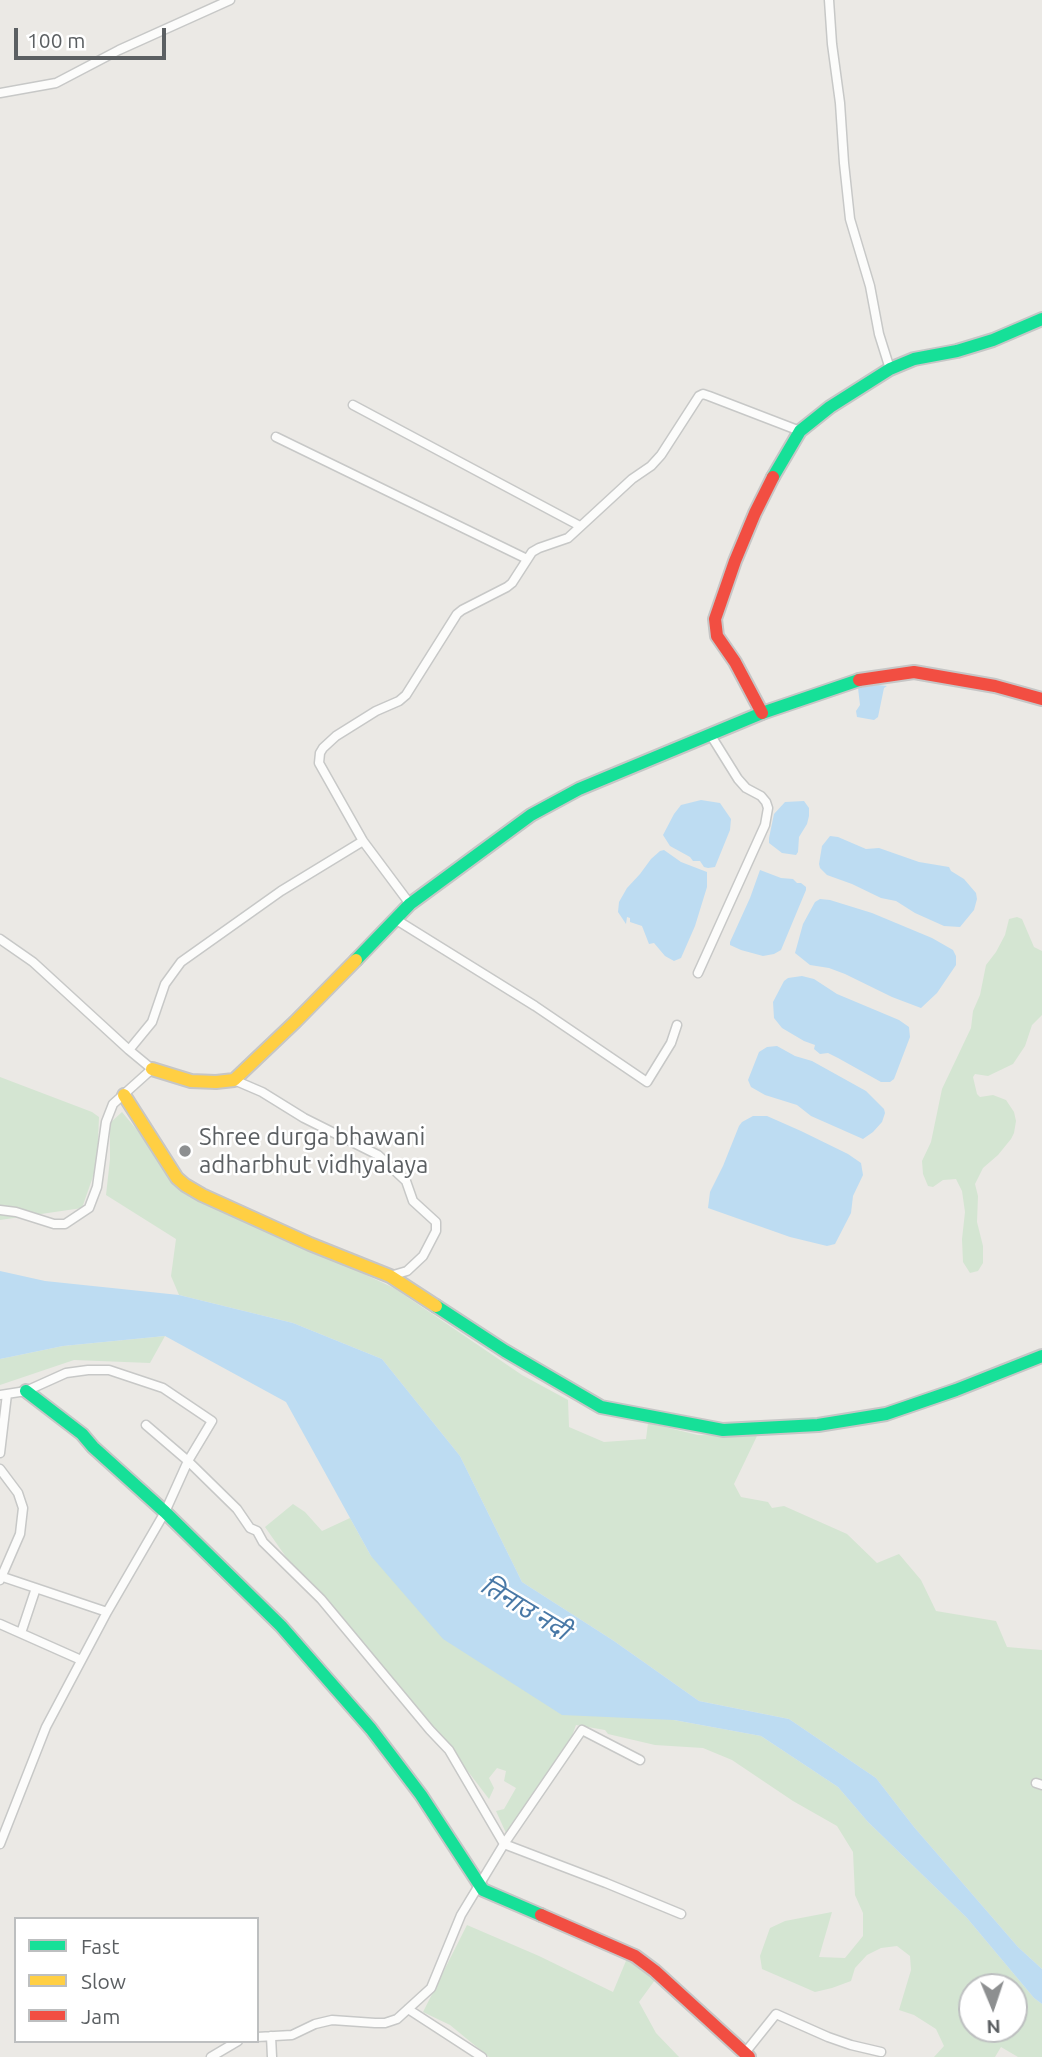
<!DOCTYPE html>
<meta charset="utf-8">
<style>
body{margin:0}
#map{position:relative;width:1042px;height:2057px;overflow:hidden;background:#ebe9e5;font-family:Ubuntu,sans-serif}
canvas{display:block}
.legend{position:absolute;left:14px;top:1917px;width:245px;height:126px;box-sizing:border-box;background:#fff;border:2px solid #bdbfc0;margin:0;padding:9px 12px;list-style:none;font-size:21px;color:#5b5f62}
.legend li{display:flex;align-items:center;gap:14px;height:35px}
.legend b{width:35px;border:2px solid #bdbfc0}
.north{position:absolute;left:958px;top:1973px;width:70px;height:70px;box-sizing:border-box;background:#fff;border:2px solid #bdbfc0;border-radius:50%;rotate:178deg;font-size:19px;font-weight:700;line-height:28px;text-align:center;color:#5b5f62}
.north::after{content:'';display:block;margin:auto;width:24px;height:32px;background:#8d8f90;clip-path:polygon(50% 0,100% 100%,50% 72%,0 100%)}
.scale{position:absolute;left:14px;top:28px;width:152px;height:32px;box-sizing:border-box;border:4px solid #5b5f62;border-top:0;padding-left:9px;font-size:21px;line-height:24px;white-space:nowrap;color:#5b5f62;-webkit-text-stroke:5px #fff;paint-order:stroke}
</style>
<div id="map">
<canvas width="1042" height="2057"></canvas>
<ul class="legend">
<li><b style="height:9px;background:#16e098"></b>Fast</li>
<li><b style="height:9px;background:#ffcf43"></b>Slow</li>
<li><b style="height:9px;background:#f24e42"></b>Jam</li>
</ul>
<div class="north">N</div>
<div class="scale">100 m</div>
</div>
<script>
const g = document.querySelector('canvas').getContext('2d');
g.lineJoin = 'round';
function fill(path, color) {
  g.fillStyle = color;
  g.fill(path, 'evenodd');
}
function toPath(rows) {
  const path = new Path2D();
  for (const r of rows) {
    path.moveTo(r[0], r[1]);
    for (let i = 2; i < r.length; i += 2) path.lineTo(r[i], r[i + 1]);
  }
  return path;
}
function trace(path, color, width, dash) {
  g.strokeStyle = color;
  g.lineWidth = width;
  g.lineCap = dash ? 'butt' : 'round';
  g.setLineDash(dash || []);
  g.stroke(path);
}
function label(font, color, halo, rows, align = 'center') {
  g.font = font + ' Ubuntu,"Noto Sans Devanagari",sans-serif';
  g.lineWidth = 5;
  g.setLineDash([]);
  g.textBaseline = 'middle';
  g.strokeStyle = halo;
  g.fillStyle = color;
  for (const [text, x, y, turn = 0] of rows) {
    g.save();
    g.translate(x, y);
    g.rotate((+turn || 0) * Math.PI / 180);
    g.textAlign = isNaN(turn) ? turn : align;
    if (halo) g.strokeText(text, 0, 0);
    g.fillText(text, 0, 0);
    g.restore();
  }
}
fill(toPath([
 [1017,917,1022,919,1034,947,1042,951,1042,1015,1032,1025,1025,1046,1013,1064,988,1076,975,1074,973,1077,977,1094,980,1097,993,1095,1006,1100,1014,1112,1016,1121,1014,1133,1011,1139,998,1155,983,1168,975,1184,978,1196,977,1222,983,1246,983,1263,978,1271,970,1273,963,1262,962,1239,965,1212,962,1191,956,1179,943,1180,933,1187,928,1186,923,1174,922,1161,931,1142,942,1089,971,1028,973,1011,980,995,986,965,996,952,1005,935,1009,919],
 [0,1077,92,1112,99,1117,97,1165,82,1208,0,1220],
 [122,1112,157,1154,177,1184,226,1210,394,1288,522,1375,568,1400,569,1427,604,1442,646,1439,648,1423,698,1435,757,1436,734,1484,741,1497,768,1502,772,1508,784,1506,847,1534,877,1563,899,1554,921,1580,936,1611,996,1621,1007,1647,1042,1650,1042,1969,1018,1947,914,1827,876,1778,789,1719,699,1701,614,1641,522,1582,460,1456,382,1359,293,1323,179,1295,171,1276,176,1239,106,1195,110,1159,110,1123],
 [165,1336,150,1363,74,1360,0,1385,0,1359,63,1346],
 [293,1504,305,1512,322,1531,350,1518,371,1556,674,1720,761,1736,838,1787,868,1822,967,1918,1034,1998,1042,2004,1042,2057,1018,2057,1001,2047,995,2057,934,2057,944,2046,936,2029,914,2015,899,2010,911,1970,910,1956,897,1946,881,1948,867,1955,855,1968,851,1981,832,1988,815,1992,762,1969,760,1956,770,1928,785,1921,832,1912,819,1957,845,1958,863,1936,863,1913,855,1895,853,1852,837,1826,793,1801,732,1760,703,1748,655,1745,608,1734,605,1730,576,1725,572,1736,506,1833,496,1811,504,1809,516,1788,504,1781,506,1771,497,1768,489,1778,494,1788,489,1799,457,1757,417,1716,362,1641,309,1581,286,1557,265,1527],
 [972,1987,1014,1987,1014,2029,972,2029],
 [467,1925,539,1956,613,1992,628,1956,655,1980,639,2002,656,2033,679,2057,489,2057,450,2025,423,2012]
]), '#d4e5d2');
fill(toPath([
 [878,685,887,686,884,688,878,717,874,720,857,717,856,711,860,705,858,688],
 [701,800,720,803,731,819,730,830,715,867,708,868,704,867,700,861,693,861,690,857,670,846,663,835,674,814,681,805],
 [804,801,809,808,809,816,807,824,799,837,798,852,796,855,782,853,769,843,769,838,774,814,785,802],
 [830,836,838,837,866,849,879,848,919,862,949,867,951,871,964,879,976,893,977,899,974,910,960,927,944,926,915,913,896,901,881,898,852,884,827,875,820,868,819,864,822,846],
 [664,850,681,862,707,872,707,887,695,926,681,958,674,961,665,956,654,943,649,944,642,926,630,922,630,918,627,917,626,924,618,912,619,902,627,888,640,874,651,859,660,851],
 [760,870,781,878,793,879,797,883,801,883,806,887,806,890,781,950,774,954,763,956,741,950,730,945,730,942,750,898],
 [820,899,830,900,872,913,932,938,953,950,956,956,956,965,937,993,921,1008,892,997,845,974,829,968,810,965,795,953,803,924,815,902],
 [802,976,814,979,837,994,899,1020,909,1027,910,1037,894,1079,890,1082,881,1082,838,1058,828,1053,820,1054,814,1049,815,1045,804,1041,782,1028,774,1018,773,1002,784,981,788,978],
 [777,1046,795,1056,812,1061,866,1091,884,1109,885,1113,882,1122,873,1132,863,1139,811,1116,797,1105,765,1095,751,1087,748,1080,759,1052,767,1047],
 [753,1116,767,1116,801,1131,848,1154,861,1163,863,1175,853,1196,851,1213,835,1244,827,1246,790,1237,708,1208,710,1192,723,1166,739,1126,742,1122],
 [0,1271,45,1281,179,1295,293,1323,382,1359,460,1456,522,1582,614,1641,699,1701,789,1719,876,1778,914,1827,1018,1947,1042,1969,1042,2004,1034,1998,967,1918,868,1822,838,1787,761,1736,674,1720,562,1715,443,1639,371,1556,286,1402,165,1336,63,1346,0,1359]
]), '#bddcf2');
const street = toPath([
 [829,0,832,44,840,103,844,163,850,219,870,286,879,334,890,369],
 [0,93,56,83,119,50,230,0],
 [353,405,580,526],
 [276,437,527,559],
 [410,904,363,841,319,763,320,753,323,748,336,736,376,711,399,701,406,695,457,614,462,610,507,587,512,583,532,552,539,548,568,538,632,479,651,466,661,455,699,396,703,394,709,396,800,431],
 [395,919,535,1006,647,1082,671,1043,677,1025],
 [0,939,33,962,129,1050,152,1069,113,1104,106,1122,97,1187,89,1208,65,1224,54,1224,16,1212,0,1210],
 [698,973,765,825,768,808,766,802,761,796,746,788,738,779,710,734],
 [129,1050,152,1022,165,984,181,962,281,891,363,841],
 [234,1080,262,1092,304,1118,378,1155,406,1181,413,1201,436,1222,436,1231,423,1256,407,1271,390,1276],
 [0,1395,26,1391,66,1373,88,1370,109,1370,163,1388,212,1421,188,1461,165,1512,107,1612,46,1727,0,1844],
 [146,1425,188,1461,237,1509,250,1528,257,1531,263,1542,321,1599,430,1730,449,1750,504,1844,582,1730,640,1760],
 [0,1453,7,1394],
 [0,1469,18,1493,23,1508,20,1534,0,1580],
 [0,1576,107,1612],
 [0,1624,81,1660],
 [21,1633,36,1588],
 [1036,1783,1042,1785],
 [408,2009,482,2057],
 [271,2036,272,2057],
 [257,2037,292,2035,315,2024,332,2020,375,2023,385,2023,397,2019,431,1988,461,1915,504,1844,606,1883,681,1914],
 [744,2054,776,2014,828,2037,851,2045,881,2052],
 [211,2057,238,2041]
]);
const fast = toPath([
 [773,477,800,431,830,407,890,369,914,359,957,351,993,340,1042,319],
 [356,960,410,904,531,815,579,789,762,713,859,680],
 [436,1306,505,1351,601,1407,723,1430,818,1425,886,1414,956,1390,1042,1356],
 [26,1391,82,1434,93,1447,165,1512,281,1626,371,1729,421,1795,483,1890,541,1915]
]);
const slow = toPath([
 [152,1069,191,1081,216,1082,234,1080,295,1022,356,960],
 [124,1095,177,1178,185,1185,202,1195,310,1244,390,1276,436,1306]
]);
const jam = toPath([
 [859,680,914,672,995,686,1042,699],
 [762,713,735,662,717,636,715,619,735,561,755,513,773,477],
 [541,1915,635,1956,655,1971,749,2057]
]);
trace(street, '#c7c8c7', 11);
trace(fast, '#c6c6c6', 16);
trace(slow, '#c6c6c6', 16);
trace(jam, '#c6c6c6', 16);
trace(street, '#fcfcfb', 8);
trace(fast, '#16e098', 12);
trace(slow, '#ffcf43', 12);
trace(jam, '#f24e42', 12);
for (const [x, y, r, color] of [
 [185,1151,7,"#8d8f90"]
]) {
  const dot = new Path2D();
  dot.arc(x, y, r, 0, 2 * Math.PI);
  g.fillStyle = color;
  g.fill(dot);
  trace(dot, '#fff', 2.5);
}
label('24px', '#5b5f62', '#fff', [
 ["Shree durga bhawani",199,1137],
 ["adharbhut vidhyalaya",199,1165]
], 'left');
label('italic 26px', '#4878a6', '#fff', [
 ["तिनाउ नदी",525,1608,31]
]);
</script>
